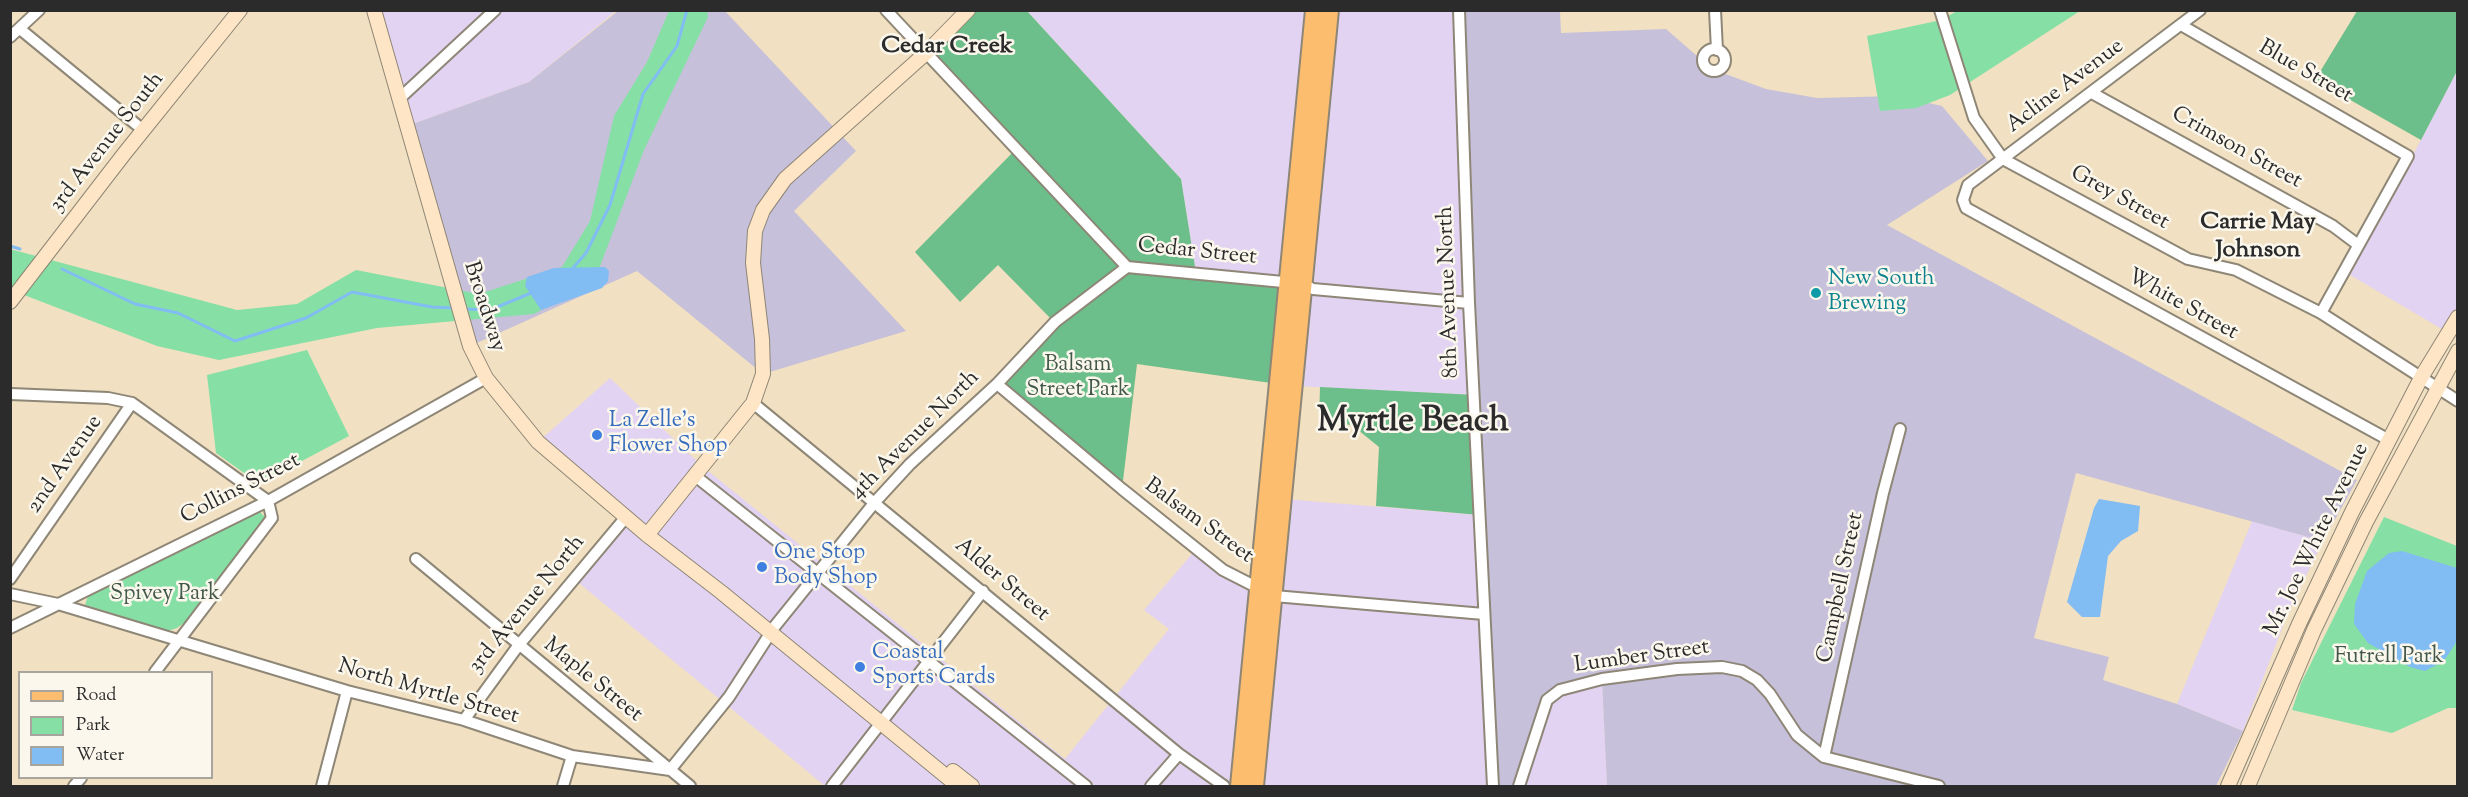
<!DOCTYPE html>
<style>
body{margin:0}
#map{position:relative;width:2468px;height:797px;overflow:hidden;background:#f1e0c1;font-family:"Sorts Mill Goudy",serif}
canvas{display:block}
.frame{position:absolute;inset:0;border:12px solid #2b2b2b;pointer-events:none}
.legend{position:absolute;left:18px;top:671px;width:195px;height:108px;box-sizing:border-box;background:#fbf7ec;border:2px solid #a8a59f;margin:0;padding:8px 10px;list-style:none;font-size:18px;color:#2b2b2b}
.legend li{display:flex;align-items:center;gap:12px;height:30px}
.legend b{width:30px;border:2px solid #a8a59f}
</style>
<div id="map">
<canvas width="2468" height="797"></canvas>
<div class="frame"></div>
<ul class="legend">
<li><b style="height:8px;background:#fcbd6f"></b>Road</li>
<li><b style="height:16px;background:#86e0a5"></b>Park</li>
<li><b style="height:16px;background:#81bcf3"></b>Water</li>
</ul>
</div>
<script>
const g = document.querySelector('canvas').getContext('2d');
g.lineJoin = 'round';
function fill(path, color) {
  g.fillStyle = color;
  g.fill(path, 'evenodd');
}
function toPath(rows) {
  const path = new Path2D();
  for (const r of rows) {
    if (r.length === 3) {
      path.moveTo(r[0] + r[2], r[1]);
      path.arc(r[0], r[1], r[2], 0, 2 * Math.PI);
      continue;
    }
    path.moveTo(r[0], r[1]);
    for (let i = 2; i < r.length; i += 2) path.lineTo(r[i], r[i + 1]);
  }
  return path;
}
function trace(path, color, width, dash) {
  g.strokeStyle = color;
  g.lineWidth = width;
  g.lineCap = dash ? 'butt' : 'round';
  g.setLineDash(dash || []);
  g.stroke(path);
}
function label(font, color, halo, rows, align = 'center') {
  g.font = font + ' "Sorts Mill Goudy",serif';
  g.lineWidth = 5;
  g.setLineDash([]);
  g.textBaseline = 'middle';
  g.strokeStyle = halo;
  g.fillStyle = color;
  for (const [text, x, y, turn = 0] of rows) {
    g.save();
    g.translate(x, y);
    g.rotate((+turn || 0) * Math.PI / 180);
    g.textAlign = isNaN(turn) ? turn : align;
    if (halo) g.strokeText(text, 0, 0);
    g.fillText(text, 0, 0);
    g.restore();
  }
}
fill(toPath([
 [374,11,616,11,529,82,407,126],
 [1027,11,1459,11,1476,395,1295,386,1196,273,1181,179],
 [2457,71,2457,338,2350,275],
 [610,378,702,466,1065,759,1169,629,1144,610,1197,548,1273,596,1284,499,1480,515,1493,786,825,786,574,579,626,517,538,442],
 [2252,521,2323,541,2288,613,2243,731,2177,704],
 [1602,679,1607,786,1519,786,1547,700]
]), '#e3d3f2');
fill(toPath([
 [618,11,725,11,856,151,794,211,906,331,763,374,637,271,470,346,407,126,529,82],
 [1459,11,1560,11,1561,33,1666,29,1712,69,1766,89,1817,98,1897,96,1942,106,1988,161,1887,225,2357,480,2323,541,2076,473,2034,638,2109,657,2103,680,2177,704,2243,731,2216,786,1607,786,1602,680,1547,700,1519,786,1493,786]
]), '#c6c0da');
fill(toPath([
 [669,11,707,11,708,17,644,150,594,282,534,314,377,328,219,360,157,346,11,290,10,249,237,310,297,304,356,270,479,294,562,267,590,221,614,116,647,62],
 [1957,11,2080,11,1950,95,1916,108,1880,111,1867,36,1941,20],
 [307,350,349,436,268,479,254,480,216,453,207,375],
 [260,512,266,518,184,623,177,628,168,631,85,605,88,596],
 [2384,517,2457,546,2457,708,2448,708,2392,733,2292,710,2301,683]
]), '#86e0a5');
fill(toPath([
 [968,11,1027,11,1181,179,1196,273,1286,283,1278,384,1137,364,1122,489,997,384,1054,322,998,265,960,302,915,252,1017,148,926,53],
 [2357,11,2457,11,2457,71,2421,140,2315,80],
 [1320,387,1476,395,1480,515,1376,506,1379,447,1352,425,1319,422]
]), '#6cbe8a');
fill(toPath([
 [605,267,609,271,608,281,602,288,541,310,525,286,527,277,554,268],
 [2099,499,2140,506,2138,531,2121,541,2108,556,2100,617,2082,617,2067,602,2094,508],
 [2402,551,2457,568,2457,641,2444,661,2425,671,2410,667,2368,643,2354,624,2355,604,2367,571,2389,553]
]), '#81bcf3');
trace(toPath([
 [10,246,20,249],
 [62,269,135,304,178,313,235,341,306,318,352,292,432,307,454,308],
 [572,269,586,253,610,205,643,94,677,46,687,10],
 [463,309,490,310,531,293]
]), '#81bcf3', 3);
const street = toPath([
 [886,10,1127,267,1304,284,1313,289,1469,303],
 [1459,10,1469,303,1493,786],
 [1715,10,1717,50],
 [1940,10,1974,118,2003,159,2188,259,2236,270,2321,313,2458,401],
 [2200,10,1968,185,1963,200,1966,208,2389,440],
 [2181,25,2408,156,2321,313],
 [20,29,143,130],
 [10,37,39,10],
 [1714,60,11],
 [2092,93,2333,226,2357,244],
 [399,99,495,10],
 [997,384,1122,489,1223,570,1274,596,1484,614],
 [10,394,108,398,132,403,268,501,272,518,155,672],
 [753,403,1179,754,1224,786],
 [694,475,1086,786],
 [416,559,690,786],
 [10,579,132,403],
 [10,594,58,604,347,691,464,720,572,756,670,770,729,697,775,626,875,502,910,464,997,384,1055,322,1127,267],
 [10,628,268,501,486,378],
 [464,720,518,646,626,517],
 [1824,757,1883,493,1900,429],
 [74,786,81,778],
 [322,786,347,691],
 [563,786,572,756],
 [832,786,983,591],
 [1151,786,1179,754],
 [1519,786,1547,700,1560,690,1602,679,1677,669,1722,667,1742,671,1757,680,1770,694,1797,735,1824,757,1939,786]
]);
const secondary = toPath([
 [374,10,470,346,486,378,538,442,647,535,721,592,958,786],
 [10,302,124,154,240,10],
 [647,535,753,403,763,374,762,339,753,263,755,231,763,210,785,179,926,53,968,10],
 [953,771,972,786],
 [2228,786,2299,624,2352,512,2422,376,2458,317],
 [2248,786,2314,630,2366,522,2458,351]
]);
const primary = toPath([
 [1239,786,1314,10],
 [1255,786,1330,10]
]);
trace(street, '#8e8676', 14);
trace(secondary, '#8e8676', 16);
trace(primary, '#8e8676', 20);
trace(street, '#fff', 10);
trace(secondary, '#fee5c5', 14);
trace(primary, '#fcbd6f', 16);
for (const [x, y, r, color] of [
 [1816,293,6,"#0f9aa8"],
 [597,435,6,"#3f7fe0"],
 [762,567,6,"#3f7fe0"],
 [860,667,6,"#3f7fe0"]
]) {
  const dot = new Path2D();
  dot.arc(x, y, r, 0, 2 * Math.PI);
  g.fillStyle = color;
  g.fill(dot);
  trace(dot, '#fbf7ec', 2);
}
label('22px', '#2b2b2b', '#fbf7ec', [
 ["Blue Street",2305,73,30],
 ["Acline Avenue",2066,87,-37],
 ["3rd Avenue South",108,143,-52],
 ["Crimson Street",2236,149,29],
 ["Grey Street",2119,199,29],
 ["Cedar Street",1197,253,6],
 ["8th Avenue North",1450,292,-92],
 ["White Street",2182,306,29],
 ["Broadway",483,307,72],
 ["4th Avenue North",916,436,-45],
 ["2nd Avenue",66,465,-55],
 ["Collins Street",241,490,-27],
 ["Balsam Street",1198,522,36],
 ["Mr. Joe White Avenue",2318,540,-64],
 ["Alder Street",1001,581,40],
 ["Campbell Street",1842,588,-78],
 ["3rd Avenue North",528,605,-51],
 ["Lumber Street",1642,658,-8],
 ["Maple Street",592,681,39],
 ["North Myrtle Street",428,693,16]
]);
label('22px', '#0d838f', '#fbf7ec', [
 ["New South",1828,280],
 ["Brewing",1828,305]
], 'left');
label('22px', '#42584a', '#fbf7ec', [
 ["Balsam",1078,366],
 ["Street Park",1078,391],
 ["Spivey Park",165,595],
 ["Futrell Park",2389,658]
]);
label('22px', '#366cbe', '#fbf7ec', [
 ["La Zelle's",609,422],
 ["Flower Shop",609,447],
 ["One Stop",774,554],
 ["Body Shop",774,579],
 ["Coastal",872,654],
 ["Sports Cards",872,679]
], 'left');
label('bold 24px', '#2b2b2b', '#fbf7ec', [
 ["Cedar Creek",947,48],
 ["Carrie May",2258,224],
 ["Johnson",2258,252]
]);
label('bold 34px', '#2b2b2b', '#fbf7ec', [
 ["Myrtle Beach",1413,424]
]);
</script>
